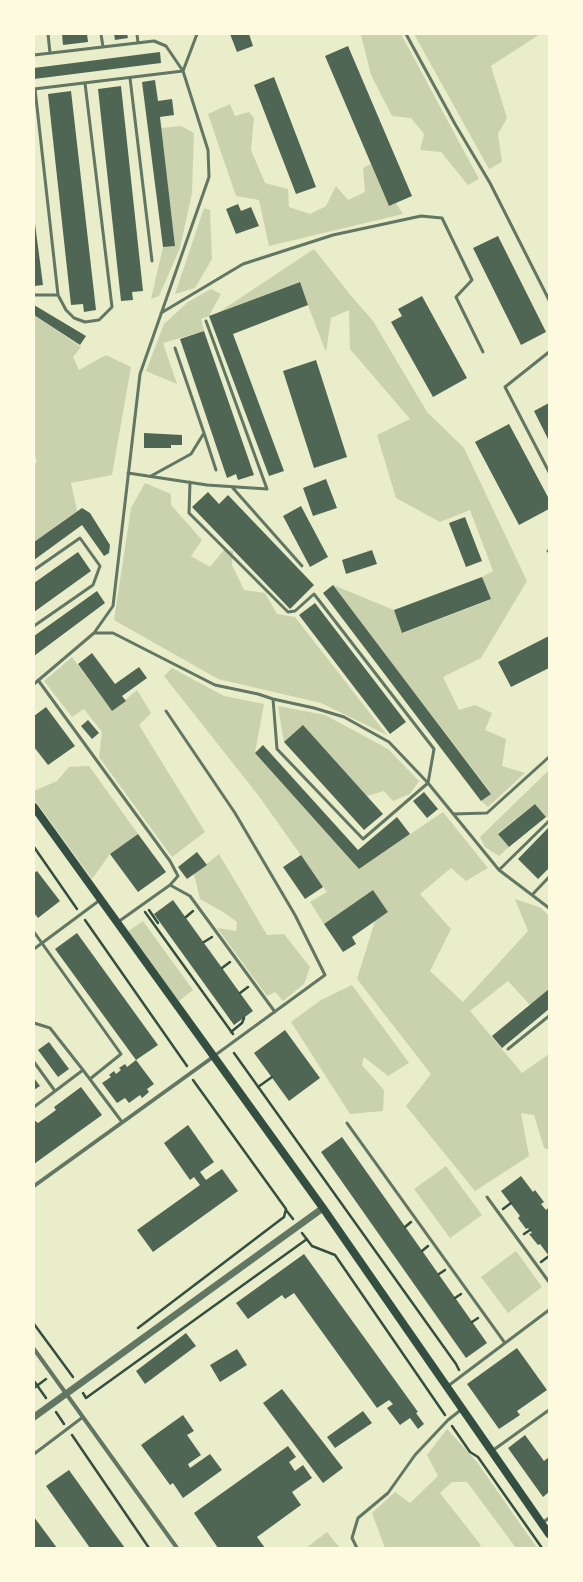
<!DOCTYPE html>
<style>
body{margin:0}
#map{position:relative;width:583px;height:1582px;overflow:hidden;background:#e9edc9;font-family:Lato,sans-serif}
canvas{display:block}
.frame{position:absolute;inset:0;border:35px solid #fefae0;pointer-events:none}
</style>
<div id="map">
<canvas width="583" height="1582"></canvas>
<div class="frame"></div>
</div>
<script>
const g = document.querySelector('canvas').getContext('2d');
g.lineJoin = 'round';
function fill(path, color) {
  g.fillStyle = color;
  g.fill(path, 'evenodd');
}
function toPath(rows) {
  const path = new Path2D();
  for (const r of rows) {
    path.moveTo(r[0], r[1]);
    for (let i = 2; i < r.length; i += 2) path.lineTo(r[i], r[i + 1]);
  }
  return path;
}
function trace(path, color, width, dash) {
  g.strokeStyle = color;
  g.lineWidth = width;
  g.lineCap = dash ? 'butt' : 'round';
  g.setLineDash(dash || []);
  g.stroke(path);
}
fill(toPath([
 [362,34,401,34,479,179,468,185,441,152,420,150,424,134,411,118,392,116,371,75,361,35],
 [414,34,540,34,491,66,507,118,498,134,502,162,489,169],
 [230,104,235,116,249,112,254,118,251,150,265,183,288,189,289,207,310,214,326,206,336,186,348,200,365,192,363,168,371,164,389,206,396,203,403,214,269,246,259,200,236,196,208,114],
 [181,126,194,133,192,193,180,248,159,296,151,299,163,247,175,245,161,128],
 [204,208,210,210,212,259,195,288,175,294],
 [314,249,348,292,373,321,427,412,464,448,527,581,481,658,443,677,459,710,475,705,492,713,485,730,506,739,502,766,525,773,488,807,481,801,491,793,333,585,394,610,403,633,490,600,482,577,493,571,470,510,440,522,396,498,377,435,410,419,350,349,349,310,331,318,326,352,299,282,219,312],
 [211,289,221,294,209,316,201,319,204,331,163,343,177,384,146,371,164,324,188,302],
 [34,315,81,347,73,357,79,370,106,355,131,367,112,475,71,483,77,511,34,542,34,464,37,462,34,452],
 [145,483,171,494,171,505,202,540,191,556,210,567,224,550,233,551,232,565,244,590,265,593,277,614,295,617,387,735,321,703,218,679,114,620,131,508],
 [72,657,112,711,137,690,151,713,139,725,205,832,172,857,99,757,102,732,84,709,72,717,44,681],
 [172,668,224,696,264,704,255,753,359,869,443,812,488,868,466,881,451,868,420,894,451,929,430,971,463,1002,528,931,515,899,541,908,549,916,549,989,530,1005,508,981,470,1011,522,1073,549,1054,549,1150,544,1148,534,1115,521,1113,529,1156,475,1191,406,1106,431,1074,357,979,375,921,388,912,373,890,324,924,310,902,327,892,258,795,164,676],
 [278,706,325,715,388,749,419,781,410,794,393,801,384,791,367,796,284,742],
 [89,766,138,834,110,854,92,879,34,799,34,791,57,781,69,767],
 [548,771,549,773,549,817,546,817,535,804,498,833,509,847,499,856,485,847,480,837],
 [219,854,267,935,284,934,310,967,304,984,283,1001,275,992,267,996,217,928,236,931,237,922,223,912,200,899,194,874],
 [143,921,193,990,179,1001,127,932],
 [352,985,409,1063,388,1076,364,1057,362,1065,384,1090,383,1111,350,1114,291,1022,321,1000],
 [446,1166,482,1215,450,1238,414,1189],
 [516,1251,542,1287,508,1313,481,1277],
 [447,1429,477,1462,537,1548,516,1548,467,1482,452,1482,440,1493,480,1544,481,1548,385,1548,372,1513,395,1492,410,1503,438,1476,427,1455],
 [327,1532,340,1548,306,1548]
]), '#cad2ad');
fill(toPath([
 [62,34,87,34,88,42,63,45],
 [114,34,127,34,128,38,115,40],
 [230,34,249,34,253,46,237,52],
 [348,46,412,196,389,206,325,56],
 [160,52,161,63,34,79,34,68],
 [274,77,316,187,296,194,254,85],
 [155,80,158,101,172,99,174,115,160,117,175,246,163,247,142,82],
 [121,86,143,291,132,292,133,300,121,301,98,89],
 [71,91,96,310,84,312,83,304,71,305,48,94],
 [238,204,241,211,251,207,259,226,236,234,226,209],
 [34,216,43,285,34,286],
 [498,236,546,332,521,345,473,248],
 [300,282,308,305,233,334,284,471,269,476,209,316],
 [422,296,467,378,433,397,391,322,402,316,398,309],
 [34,305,86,336,80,345,34,315],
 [204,331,254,475,238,480,236,474,227,478,180,339],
 [316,360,347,457,314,468,283,371],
 [549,403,549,441,534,411],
 [509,424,549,499,549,509,519,525,475,442],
 [144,433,182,435,182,445,171,445,171,448,144,448],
 [326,479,337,508,313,516,303,488],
 [208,492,219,504,228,495,314,585,290,609,192,507],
 [301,506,328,557,310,567,283,516],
 [82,508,90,513,110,545,109,553,104,556,82,525,34,560,34,542],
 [465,517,482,561,466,567,449,523],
 [372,550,377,564,346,574,342,560],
 [78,552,91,571,34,612,34,583],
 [482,577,491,599,402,633,394,610],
 [333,585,491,794,481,801,323,593],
 [97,591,105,603,34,656,34,636],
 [315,603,406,722,390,734,299,615],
 [549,636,549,668,511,687,498,662],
 [92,653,115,684,139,667,147,678,122,696,126,701,112,711,78,664],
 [46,707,75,746,48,765,34,747,34,716],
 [88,720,99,733,92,739,81,726],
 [303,725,383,814,364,830,284,742],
 [263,745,358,850,397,817,410,834,359,869,255,753],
 [424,792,438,809,427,818,413,801],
 [535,804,546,817,509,847,498,834],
 [549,827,549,868,538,879,518,859],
 [138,834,166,872,138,892,110,854],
 [197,852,207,865,187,879,178,867],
 [301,855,323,887,305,899,283,867],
 [37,871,60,901,38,918,34,913,34,873],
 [373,890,388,912,352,937,356,944,343,952,324,924],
 [173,900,253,1011,234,1025,154,914],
 [77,933,158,1045,136,1060,55,949],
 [549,989,549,1009,502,1048,492,1036],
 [285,1030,320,1078,289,1101,254,1053],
 [49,1042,69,1069,58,1077,38,1050],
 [136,1060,154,1084,147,1089,149,1092,142,1098,140,1095,129,1103,125,1098,117,1103,102,1083,111,1077,109,1075,114,1071,116,1074,121,1070,119,1068,125,1064,127,1067],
 [34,1078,40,1086,34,1090],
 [81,1087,102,1115,34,1164,34,1120,38,1123,56,1110,54,1107],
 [188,1125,214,1162,200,1172,206,1180,222,1169,238,1191,153,1252,137,1230,200,1185,194,1177,190,1180,164,1143],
 [342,1137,487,1343,466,1358,321,1152],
 [521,1176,533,1192,535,1190,544,1202,541,1204,546,1210,548,1208,549,1209,549,1256,540,1244,538,1245,529,1234,532,1233,528,1228,526,1229,518,1218,520,1216,501,1191],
 [304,1254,418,1412,416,1413,424,1424,418,1429,410,1418,400,1425,387,1408,393,1404,389,1400,377,1408,294,1293,285,1299,282,1295,248,1319,236,1303],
 [186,1333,196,1346,145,1384,136,1371],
 [517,1348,547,1390,517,1411,520,1415,499,1429,467,1384],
 [237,1349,247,1365,220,1382,210,1365],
 [282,1389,343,1468,323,1483,263,1403],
 [363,1411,372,1423,335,1448,327,1437],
 [183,1415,194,1431,187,1435,201,1455,188,1464,190,1468,210,1454,222,1470,183,1498,173,1483,170,1485,141,1445],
 [525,1435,544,1461,549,1457,549,1492,543,1497,508,1448],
 [288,1446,296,1457,289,1462,295,1471,303,1465,312,1478,292,1492,301,1505,257,1537,265,1548,218,1548,194,1513],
 [69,1470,114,1533,125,1548,95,1548,94,1547,90,1548,46,1486],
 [34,1517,57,1548,34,1548]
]), '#4f6655');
trace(toPath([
 [34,847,77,909],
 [149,910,158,923],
 [145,912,233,1034],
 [186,917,193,911],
 [85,920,187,1066],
 [204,942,212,937],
 [222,968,230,962],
 [240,993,248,987],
 [231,1032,242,1023,244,1018],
 [234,1053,456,1364,459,1370],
 [258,1087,272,1077],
 [503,1209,511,1203],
 [286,1210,293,1219],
 [405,1227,411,1222],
 [302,1233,312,1246,335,1255,445,1415],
 [524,1234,530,1230],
 [422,1251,428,1246],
 [541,1262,549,1256],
 [439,1274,445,1270],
 [455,1298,461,1294],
 [472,1322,478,1318],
 [34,1324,73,1377],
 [138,1328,284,1217,286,1209,193,1080],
 [34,1381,46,1398],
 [34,1388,46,1379],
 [83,1393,86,1398,307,1239],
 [56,1412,64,1424],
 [452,1426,470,1452,478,1457,542,1548],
 [72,1435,149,1548]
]), '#344e41', 2.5);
trace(toPath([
 [48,34,50,53],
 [101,34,103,47],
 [137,34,138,43],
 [406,34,455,124,490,183,549,300],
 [34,55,154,41,166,46,183,71,197,34],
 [130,78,152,261],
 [34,89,183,71,208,150,209,177,140,374,113,606,94,633],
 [35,89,58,295],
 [34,295,58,295,66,310,74,318,85,322,99,320,112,307,85,83],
 [161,313,243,264,333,235,421,216,442,218,472,280,456,297,483,352],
 [549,352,505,387,549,472],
 [204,433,216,470],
 [128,473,207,485,267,489,206,321],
 [151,476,191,454,204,433,175,348],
 [190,482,189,513,288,612,295,611,314,594,434,749,428,783,499,870,549,821],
 [232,487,302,566],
 [548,551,549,551],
 [34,570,80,538,100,566,93,585,34,626],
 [38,680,170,861,178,876,170,885],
 [34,684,94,633,113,633,215,685,258,694,273,699,314,708,344,717,389,742,428,783,363,839,277,749,273,699],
 [166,711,235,813,295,915,325,975,214,1056],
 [453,814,487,813,549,757],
 [499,870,532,895,549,877],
 [532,895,549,908],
 [118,922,170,885,190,896,275,1012],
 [34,932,121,1054,90,1079],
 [34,949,100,900],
 [34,1023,50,1028,83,1070],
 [508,1049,549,1016],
 [34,1062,55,1091],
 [34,1107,83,1070,122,1122],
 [347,1123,505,1343],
 [487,1197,549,1282],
 [448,1386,549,1310],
 [492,1451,549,1410],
 [34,1454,83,1417],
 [542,1523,549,1518],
 [357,1548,352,1538,358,1518,388,1493,415,1455,448,1420,462,1409]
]), '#617663', 3);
trace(toPath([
 [34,1186,213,1057],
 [34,1349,177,1548]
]), '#617663', 4);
trace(toPath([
 [34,1417,323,1208]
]), '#617663', 7);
trace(toPath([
 [34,807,323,1208,549,1534]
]), '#344e41', 8);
</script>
